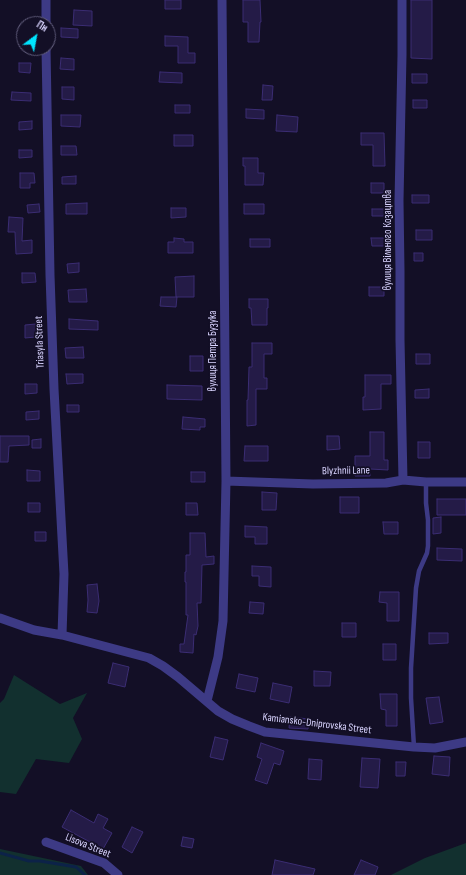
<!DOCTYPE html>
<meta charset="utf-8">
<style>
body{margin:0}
#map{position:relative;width:466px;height:875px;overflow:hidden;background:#130f26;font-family:"Sofia Sans Condensed",sans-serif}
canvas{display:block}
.north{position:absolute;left:16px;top:16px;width:40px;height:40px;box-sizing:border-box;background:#130f26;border:1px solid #625e7d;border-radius:50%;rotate:32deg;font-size:11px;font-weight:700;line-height:16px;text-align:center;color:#d9d4ff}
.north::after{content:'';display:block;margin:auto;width:14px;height:18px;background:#00e5ff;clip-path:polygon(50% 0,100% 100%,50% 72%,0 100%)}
</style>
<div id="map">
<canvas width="466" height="875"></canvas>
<div class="north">Пн</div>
</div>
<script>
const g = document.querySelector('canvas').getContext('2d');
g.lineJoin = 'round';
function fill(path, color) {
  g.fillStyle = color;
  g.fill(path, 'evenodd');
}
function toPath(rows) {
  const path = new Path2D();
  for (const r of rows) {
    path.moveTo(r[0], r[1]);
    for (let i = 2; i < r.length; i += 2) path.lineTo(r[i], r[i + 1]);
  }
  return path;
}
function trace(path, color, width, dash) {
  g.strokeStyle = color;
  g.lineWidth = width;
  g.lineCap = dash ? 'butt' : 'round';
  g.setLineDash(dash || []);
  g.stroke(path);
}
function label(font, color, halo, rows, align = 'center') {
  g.font = font + ' "Sofia Sans Condensed",sans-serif';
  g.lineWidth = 3.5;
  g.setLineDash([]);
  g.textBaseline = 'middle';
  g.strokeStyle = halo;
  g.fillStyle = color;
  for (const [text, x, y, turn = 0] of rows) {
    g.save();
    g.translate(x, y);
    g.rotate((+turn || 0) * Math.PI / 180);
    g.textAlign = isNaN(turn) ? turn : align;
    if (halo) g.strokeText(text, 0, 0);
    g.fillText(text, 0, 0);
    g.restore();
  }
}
fill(toPath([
 [14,675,60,704,87,693,73,718,82,739,69,763,36,759,16,794,0,792,0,703,4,699],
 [466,843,466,875,391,875,425,858],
 [0,849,81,866,88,875,0,875]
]), '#12302f');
trace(toPath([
 [0,853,29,861,40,861,76,867,85,875]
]), '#0c2248', 3);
const building = toPath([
 [165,0,181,0,181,9,165,9,165,0],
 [243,0,260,0,261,22,260,22,259,42,248,42,248,22,243,22,243,0],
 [411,0,432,0,432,59,411,58,411,0],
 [74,10,92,11,92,26,73,25,74,10],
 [61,28,78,29,78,38,61,37,61,28],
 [165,36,188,37,188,53,195,53,195,63,178,63,178,46,165,46,165,36],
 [61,58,74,59,74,70,60,69,61,58],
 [19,63,31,63,30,73,19,72,19,63],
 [160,72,182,73,182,83,159,82,160,72],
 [412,74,427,74,427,83,412,83,412,74],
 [263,85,273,86,272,100,262,100,263,85],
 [62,87,74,87,74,100,62,99,62,87],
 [12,92,31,93,31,101,11,100,12,92],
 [413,100,427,100,427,108,413,108,413,100],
 [175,105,190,105,190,113,175,113,175,105],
 [246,109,264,110,264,119,246,118,246,109],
 [61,115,81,115,80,127,61,126,61,115],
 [277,115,298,117,297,132,276,131,277,115],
 [32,121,32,129,19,130,19,122,32,121],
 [361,133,384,133,385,166,373,166,373,145,361,145,361,133],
 [174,135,193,135,193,146,174,146,174,135],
 [61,146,76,146,77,155,61,155,61,146],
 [19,150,32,150,32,157,19,158,19,150],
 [243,158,258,158,258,173,264,173,263,185,245,185,245,166,243,166,243,158],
 [20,173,34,173,35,183,30,183,30,188,20,188,20,173],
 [76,176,76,184,62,184,62,177,76,176],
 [371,183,384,183,384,193,371,193,371,183],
 [412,195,429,195,429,203,412,203,412,195],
 [87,203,87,214,66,214,66,204,87,203],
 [39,204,40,212,28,213,27,205,39,204],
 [244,204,264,204,264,214,244,214,244,204],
 [171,208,186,208,186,217,171,218,171,208],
 [372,209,385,209,385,216,372,216,372,209],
 [9,217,23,218,22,241,32,240,32,253,16,254,15,232,8,232,9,217],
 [416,230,432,230,432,240,416,240,416,230],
 [174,238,184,239,184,242,193,242,193,253,168,253,168,242,174,242,174,238],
 [371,238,385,238,385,246,372,246,371,238],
 [250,239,270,239,270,247,250,247,250,239],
 [414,253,423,253,423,261,414,261,414,253],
 [79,263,79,272,68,273,67,264,79,263],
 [22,273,35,273,36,282,22,283,22,273],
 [194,276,194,297,176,297,175,277,194,276],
 [369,287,384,287,384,296,369,296,369,287],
 [86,289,87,302,69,302,68,290,86,289],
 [161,297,177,297,176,307,160,306,161,297],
 [249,299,268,299,268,308,267,308,267,325,252,325,251,308,249,308,249,299],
 [69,319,98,321,98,330,69,329,69,319],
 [36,324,36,337,25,338,25,325,36,324],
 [252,343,272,343,272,354,264,354,264,378,267,378,267,389,256,389,256,425,247,426,247,400,248,400,249,367,252,367,252,343],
 [83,347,84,358,66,358,65,348,83,347],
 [416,354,430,354,430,364,416,364,416,354],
 [190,356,203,356,203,371,190,371,190,356],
 [66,374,83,374,83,383,67,384,66,374],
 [365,375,391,375,391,384,381,384,381,409,363,410,363,397,365,397,365,375],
 [25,384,37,384,37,393,25,394,25,384],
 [167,385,202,386,202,400,167,399,167,385],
 [429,389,429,398,415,398,415,390,429,389],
 [67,405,79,405,79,412,67,412,67,405],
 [39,411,39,419,26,420,26,412,39,411],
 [183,417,205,419,205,427,200,427,200,430,182,429,183,417],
 [370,432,384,432,384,460,388,460,388,470,370,469,370,476,355,476,355,456,370,456,370,432],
 [0,436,29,436,29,445,9,446,8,462,0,462,0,436],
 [327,436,339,436,340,449,327,450,327,436],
 [41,439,41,448,32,448,32,440,41,439],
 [418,442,430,442,430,458,418,458,418,442],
 [245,446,268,446,268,461,244,461,245,446],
 [27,470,40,471,40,481,27,481,27,470],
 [191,472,205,472,205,482,191,482,191,472],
 [262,492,277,493,276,510,262,510,262,492],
 [340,497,359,497,359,513,340,513,340,497],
 [437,499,466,499,466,515,437,515,437,499],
 [28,503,40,503,40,512,28,512,28,503],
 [186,503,197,503,198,515,186,515,186,503],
 [441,517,441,533,433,534,433,518,441,517],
 [383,522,398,522,398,534,384,534,383,522],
 [245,526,267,527,267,544,255,544,255,537,245,537,245,526],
 [35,532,46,532,46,541,35,541,35,532],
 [190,533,205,533,206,557,214,556,214,564,202,565,201,603,197,603,198,626,196,635,194,634,193,653,180,652,180,644,184,644,188,615,186,615,186,582,185,582,185,572,186,572,186,555,190,555,190,533],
 [437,548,462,549,462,561,437,560,437,548],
 [252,566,271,567,271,587,259,586,259,576,252,576,252,566],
 [97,584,99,601,97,613,87,612,88,600,87,585,97,584],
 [380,592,399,592,399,621,387,621,387,603,379,602,380,592],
 [250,602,264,603,263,614,249,613,250,602],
 [342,623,356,623,356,637,342,637,342,623],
 [429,633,448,633,448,643,429,644,429,633],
 [383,644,396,644,396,660,383,660,383,644],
 [113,663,129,667,125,687,108,683,113,663],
 [314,671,331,672,330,686,314,686,314,671],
 [239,674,258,678,255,692,236,688,239,674],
 [273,683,292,687,289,703,270,699,273,683],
 [380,694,397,694,397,726,386,726,386,710,381,709,380,694],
 [439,697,443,722,430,724,426,698,439,697],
 [290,717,309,719,308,729,289,728,290,717],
 [215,737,228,740,223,760,210,757,215,737],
 [261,743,284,751,280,765,274,763,267,784,255,780,262,759,257,757,261,743],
 [434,756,450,757,449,776,432,774,434,756],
 [362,758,380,759,378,788,360,787,362,758],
 [309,759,322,760,321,780,308,779,309,759],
 [396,762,406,762,405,776,396,776,396,762],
 [71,810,94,823,98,814,108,819,103,828,112,833,103,849,62,827,71,810],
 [132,827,143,832,132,853,122,847,132,827],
 [183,837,194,839,192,848,181,846,183,837],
 [275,860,315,869,313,875,272,875,275,860],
 [361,860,378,867,375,875,354,875,361,860]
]);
fill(building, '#241b47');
trace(building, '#3b2d73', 1);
trace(toPath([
 [414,747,411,698,411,668,416,588,419,571,427,553,428,546,428,520,426,503,426,482]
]), '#3d3a85', 4.5);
trace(toPath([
 [402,0,402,55,399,201,400,271,400,340,403,480],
 [46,24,46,0],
 [46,48,50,275,54,389,64,574,62,635],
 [226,481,313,484,386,483,403,480,426,482,466,482],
 [0,618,34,630,62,635,149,658,163,666,178,677,218,711,232,719,249,726,265,732,414,747,435,748,466,742],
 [207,701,218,657,223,621,226,481,222,0],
 [46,842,104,863,118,875]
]), '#3d3a85', 9);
label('11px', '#d9d4ff', '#130f26', [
 ["вулиця Вільного Козацтва",388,240,-90],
 ["Triasyla Street",40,342,-92],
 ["вулиця Петра Бузука",213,351,-90],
 ["Blyzhnii Lane",346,471,-1],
 ["Kamiansko-Dniprovska Street",317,724,7],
 ["Lisova Street",88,846,22]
]);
</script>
